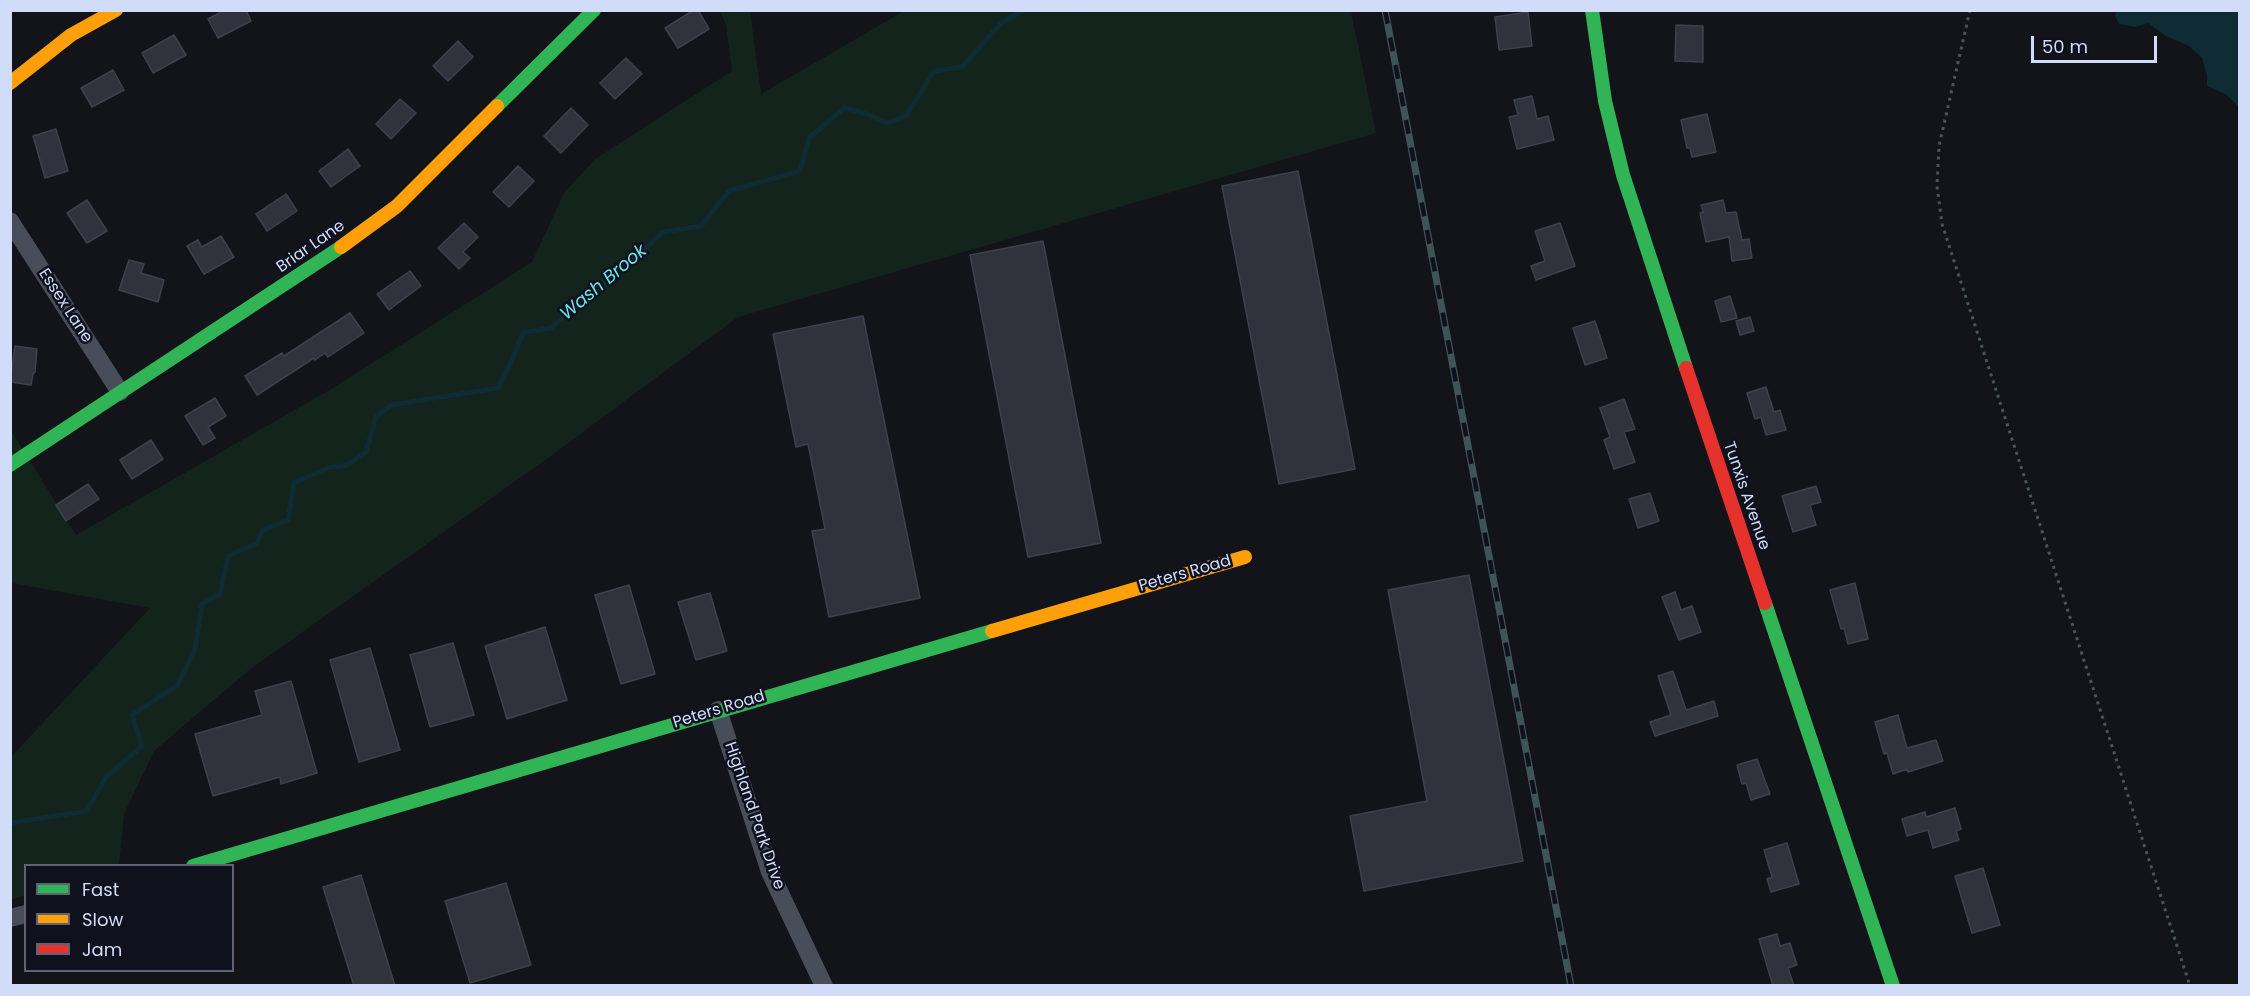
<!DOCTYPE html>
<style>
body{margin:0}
#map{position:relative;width:2250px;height:996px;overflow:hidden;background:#12141a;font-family:Poppins,sans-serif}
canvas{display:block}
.frame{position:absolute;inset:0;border:12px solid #d1dcf9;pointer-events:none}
.legend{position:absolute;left:24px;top:864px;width:210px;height:108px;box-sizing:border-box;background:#0f121d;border:2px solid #5d6375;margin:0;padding:8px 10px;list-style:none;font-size:18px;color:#d1dcf9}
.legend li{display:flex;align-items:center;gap:12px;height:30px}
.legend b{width:30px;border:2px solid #5d6375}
.scale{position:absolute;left:2031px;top:36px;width:126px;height:27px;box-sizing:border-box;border:3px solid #d1dcf9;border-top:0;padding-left:8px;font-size:18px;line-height:21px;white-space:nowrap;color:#d1dcf9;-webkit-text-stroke:4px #0f121d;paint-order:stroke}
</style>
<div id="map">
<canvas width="2250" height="996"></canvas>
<div class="frame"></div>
<ul class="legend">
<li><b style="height:8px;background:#30b455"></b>Fast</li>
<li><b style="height:8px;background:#ff9f0a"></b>Slow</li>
<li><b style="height:8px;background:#e5322d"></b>Jam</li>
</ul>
<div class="scale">50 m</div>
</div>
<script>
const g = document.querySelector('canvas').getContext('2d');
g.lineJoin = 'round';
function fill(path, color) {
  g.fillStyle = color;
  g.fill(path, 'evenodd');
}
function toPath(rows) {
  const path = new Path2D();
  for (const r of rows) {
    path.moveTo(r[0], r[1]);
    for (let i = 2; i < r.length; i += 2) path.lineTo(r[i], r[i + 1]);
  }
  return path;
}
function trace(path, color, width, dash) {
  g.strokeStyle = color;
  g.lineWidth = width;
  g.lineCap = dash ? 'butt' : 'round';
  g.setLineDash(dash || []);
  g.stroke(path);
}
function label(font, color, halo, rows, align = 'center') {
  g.font = font + ' Poppins,sans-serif';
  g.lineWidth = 5;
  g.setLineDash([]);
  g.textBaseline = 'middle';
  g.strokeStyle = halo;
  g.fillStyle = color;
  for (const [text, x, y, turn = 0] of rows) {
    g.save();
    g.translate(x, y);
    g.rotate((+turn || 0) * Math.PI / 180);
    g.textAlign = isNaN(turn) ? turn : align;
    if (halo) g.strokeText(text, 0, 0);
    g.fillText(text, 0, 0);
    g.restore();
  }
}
fill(toPath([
 [720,11,750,11,761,94,904,11,1351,11,1376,133,738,317,548,458,249,670,154,751,124,814,119,865,26,866,25,895,11,900,11,757,150,608,11,583,10,429,76,535,333,388,532,262,564,193,595,159,732,71,726,25]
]), '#13241d');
fill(toPath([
 [2117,11,2239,11,2239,107,2227,95,2207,86,2207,76,2202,58,2189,46,2166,36,2148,23,2135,27,2119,24,2115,15]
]), '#0f2b33');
trace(toPath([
 [1080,10,1084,10],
 [10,823,87,811,106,777,142,746,132,715,177,686,195,649,202,604,220,594,228,556,257,543,263,530,288,520,294,483,327,468,348,465,366,452,376,417,391,405,498,388,507,371,523,333,551,328,587,296,611,280,663,232,701,226,729,191,800,171,809,138,844,108,864,113,887,123,906,116,934,71,962,67,1001,23,1024,10]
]), '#0f2b33', 5);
const building = toPath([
 [225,10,246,10,251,21,218,38,208,19,225,10],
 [694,10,698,10,709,29,678,48,665,28,694,10],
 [1528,12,1532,46,1499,50,1495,17,1528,12],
 [1676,25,1703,26,1703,62,1675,61,1676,25],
 [174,35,186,55,153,73,142,53,174,35],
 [458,41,473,57,448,81,433,66,458,41],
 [626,58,642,74,615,99,600,83,626,58],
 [113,70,124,90,92,107,81,88,113,70],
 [1532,96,1537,119,1548,116,1554,140,1517,149,1509,117,1518,115,1514,100,1532,96],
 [400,99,416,113,391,139,376,124,400,99],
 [571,108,588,125,561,153,544,136,571,108],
 [1707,114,1716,152,1692,157,1690,148,1687,148,1681,120,1707,114],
 [56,129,68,171,45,178,33,136,56,129],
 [348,149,360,166,331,187,319,171,348,149],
 [518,166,534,181,509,207,493,192,518,166],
 [1298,171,1355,469,1279,484,1222,186,1298,171],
 [286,194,297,211,267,231,256,214,286,194],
 [87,200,107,231,87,243,67,213,87,200],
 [1723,200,1726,213,1736,212,1742,240,1749,239,1752,258,1732,261,1729,237,1706,242,1700,213,1703,212,1701,205,1723,200],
 [464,223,478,237,463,252,470,258,459,269,438,248,464,223],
 [1560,223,1575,266,1536,280,1531,266,1545,261,1535,231,1560,223],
 [221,236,234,257,204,274,187,246,198,240,202,247,221,236],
 [1043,241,1101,543,1028,557,970,255,1043,241],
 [129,260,144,264,141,273,164,280,158,302,119,290,129,260],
 [410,271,421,286,389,310,377,294,410,271],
 [1730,296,1737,318,1721,322,1715,301,1730,296],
 [350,313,364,333,328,357,325,353,315,360,314,358,257,395,245,376,282,353,284,356,350,313],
 [863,316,920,598,829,617,812,531,825,529,808,444,796,447,773,334,863,316],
 [1750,317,1754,331,1740,335,1736,321,1750,317],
 [1595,321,1607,358,1585,365,1573,328,1595,321],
 [15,346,37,349,35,372,33,374,31,385,10,382,15,346],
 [1766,387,1774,412,1780,410,1786,430,1766,435,1761,417,1755,419,1747,393,1766,387],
 [215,398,226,416,208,427,215,438,203,445,185,416,215,398],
 [1624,399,1635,429,1624,432,1635,462,1614,469,1604,440,1610,437,1600,408,1624,399],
 [151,440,163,459,132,479,120,460,151,440],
 [88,484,99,499,66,521,56,505,88,484],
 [1816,486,1821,502,1810,505,1816,525,1793,532,1782,496,1816,486],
 [1650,493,1659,521,1638,528,1629,499,1650,493],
 [1469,575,1523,861,1364,891,1350,816,1427,801,1388,590,1469,575],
 [1855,583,1868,639,1848,644,1844,628,1841,629,1830,590,1855,583],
 [629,585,655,674,621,684,595,595,629,585],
 [1675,592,1681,610,1692,606,1701,632,1679,640,1662,597,1675,592],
 [710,593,727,651,696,660,678,602,710,593],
 [545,627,567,700,507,719,485,646,545,627],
 [453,643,474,715,430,727,410,655,453,643],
 [370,648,400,750,359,762,330,660,370,648],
 [1673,671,1686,710,1714,701,1718,716,1655,736,1650,722,1671,715,1658,676,1673,671],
 [291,681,317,773,281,784,280,777,213,796,195,734,262,715,255,691,291,681],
 [1898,715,1907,748,1936,740,1943,761,1908,772,1907,769,1893,774,1887,753,1884,754,1875,722,1898,715],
 [1757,759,1770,794,1751,800,1746,783,1742,784,1737,765,1757,759],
 [1955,808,1961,829,1956,831,1959,840,1933,848,1928,830,1907,836,1902,819,1925,812,1926,817,1955,808],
 [1787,843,1799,884,1771,892,1767,879,1772,877,1764,850,1787,843],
 [1983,868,2000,925,1972,933,1955,876,1983,868],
 [361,875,395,986,354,986,323,887,361,875],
 [506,883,531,965,470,983,445,901,506,883],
 [1777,934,1780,946,1790,943,1797,965,1788,968,1794,986,1773,986,1759,939,1777,934]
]);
fill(building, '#30333c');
trace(building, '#3d414d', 1.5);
trace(toPath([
 [1970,10,1939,146,1937,186,1942,224,2190,986]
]), '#485658', 3, [3, 4.5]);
trace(toPath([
 [10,221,120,392],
 [718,710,770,872,824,986],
 [10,918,26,914]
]), '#484e59', 18);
trace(toPath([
 [1592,10,1605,101,1623,175,1686,368],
 [497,106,594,10],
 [10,465,341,247],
 [1765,603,1893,986],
 [193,866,992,631]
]), '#30b455', 14);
trace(toPath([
 [10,83,71,35,116,10],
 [341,247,397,206,497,106],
 [992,631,1245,557]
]), '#ff9f0a', 14);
trace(toPath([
 [1686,368,1765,603]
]), '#e5322d', 14);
const rail = toPath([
 [1385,10,1571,986]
]);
trace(rail, '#3e5456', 7);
trace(rail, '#0f121d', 4.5, [14]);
label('16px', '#d1dcf9', '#0f121d', [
 ["Briar Lane",311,247,-35],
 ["Essex Lane",65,306,57],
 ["Tunxis Avenue",1746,496,71],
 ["Peters Road",1185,574,-16],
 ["Peters Road",719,710,-17],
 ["Highland Park Drive",754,816,71]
]);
label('italic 18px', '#6ee2ea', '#0f121d', [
 ["Wash Brook",604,283,-40]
]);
</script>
